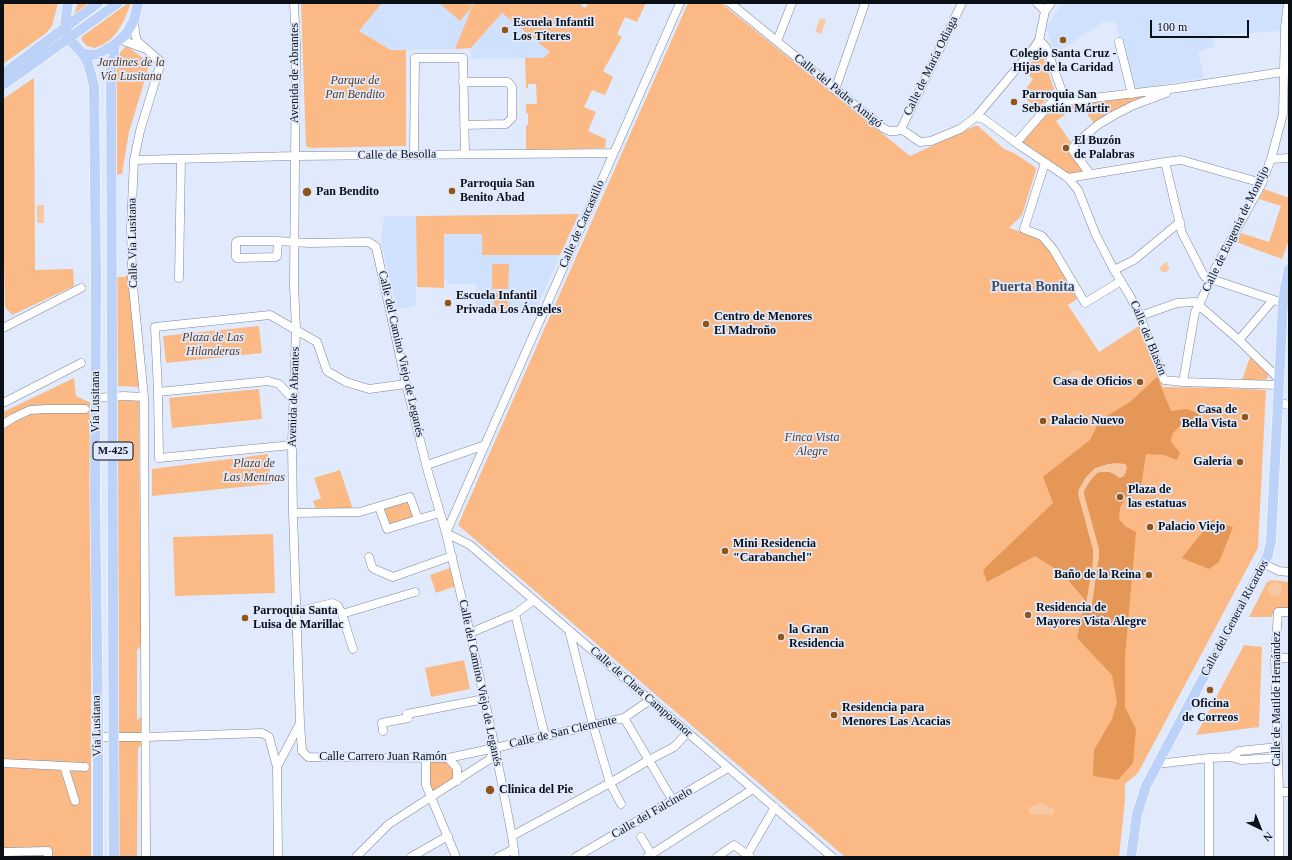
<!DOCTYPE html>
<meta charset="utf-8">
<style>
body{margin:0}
#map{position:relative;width:1292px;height:860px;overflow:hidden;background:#e0eafc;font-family:"Times New Roman",serif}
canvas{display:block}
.frame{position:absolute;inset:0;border:4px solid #0b0f16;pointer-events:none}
.north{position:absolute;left:1240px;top:808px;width:40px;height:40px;-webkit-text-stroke:3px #e0eafc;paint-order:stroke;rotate:137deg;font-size:11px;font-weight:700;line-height:16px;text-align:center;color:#0b0f16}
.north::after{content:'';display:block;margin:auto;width:14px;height:18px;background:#0b0f16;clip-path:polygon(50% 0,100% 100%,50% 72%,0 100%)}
.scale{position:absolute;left:1150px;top:20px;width:99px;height:18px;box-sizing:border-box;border:2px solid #0b0f16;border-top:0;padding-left:5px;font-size:12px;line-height:14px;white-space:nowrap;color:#0b0f16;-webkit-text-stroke:3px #e0eafc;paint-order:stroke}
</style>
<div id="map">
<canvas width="1292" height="860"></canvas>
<div class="frame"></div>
<div class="north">N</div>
<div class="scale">100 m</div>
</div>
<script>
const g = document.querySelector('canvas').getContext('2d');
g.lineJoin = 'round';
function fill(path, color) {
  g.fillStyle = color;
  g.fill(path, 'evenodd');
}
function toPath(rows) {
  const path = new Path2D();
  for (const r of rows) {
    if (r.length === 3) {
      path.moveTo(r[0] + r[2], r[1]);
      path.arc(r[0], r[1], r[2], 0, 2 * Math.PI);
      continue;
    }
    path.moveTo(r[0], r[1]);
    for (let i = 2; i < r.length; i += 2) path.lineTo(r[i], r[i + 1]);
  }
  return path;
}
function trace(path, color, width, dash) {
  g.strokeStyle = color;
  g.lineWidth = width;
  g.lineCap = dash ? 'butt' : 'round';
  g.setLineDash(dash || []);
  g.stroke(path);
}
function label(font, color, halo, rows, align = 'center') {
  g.font = font + ' "Times New Roman",serif';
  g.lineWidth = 3.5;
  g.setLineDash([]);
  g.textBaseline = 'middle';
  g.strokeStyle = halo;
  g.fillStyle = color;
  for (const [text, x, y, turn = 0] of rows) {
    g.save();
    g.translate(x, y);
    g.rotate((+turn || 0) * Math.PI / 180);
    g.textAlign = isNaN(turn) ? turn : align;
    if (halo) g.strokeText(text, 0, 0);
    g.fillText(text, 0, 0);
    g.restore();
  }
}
fill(toPath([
 [382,3,474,3,455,49,391,50,359,31],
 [1062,3,1283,3,1280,31,1212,36,1215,46,1198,52,1204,78,1134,89,1115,21,1103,22,1055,54,1046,27],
 [502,13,550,52,544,58,471,59,471,48],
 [384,216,416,216,416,305,407,308,396,308,396,305,381,242],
 [444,234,482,234,483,255,560,255,534,314,476,314,476,284,447,284,447,280,444,280]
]), '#d0e1fe');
fill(toPath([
 [3,3,58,3,52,26,45,34,3,64],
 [78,3,91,3,74,15],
 [128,3,131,3,124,20,117,32,111,39,104,44,95,48,87,46,83,42,81,38,84,35],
 [301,3,382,3,359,31,391,50,406,50,406,146,310,148,306,146],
 [439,3,469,3,473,6,474,3,579,3,585,8,589,3,646,3,637,22,625,17,617,34,622,37,603,71,613,77,605,95,592,90,584,107,596,112,588,131,606,139,605,148,526,151,526,125,528,125,528,114,526,113,526,104,537,104,536,84,528,84,528,88,526,88,525,58,543,58,550,52,502,13,471,48,455,49,472,7,460,21],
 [688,3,721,3,910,156,975,126,978,126,1004,149,1014,153,1035,167,1036,170,1022,215,1009,228,1037,237,1050,249,1077,299,1068,305,1099,352,1139,326,1163,387,1223,388,1266,390,1258,548,1138,773,1125,784,1125,800,1119,857,845,857,458,525],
 [125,47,128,47,147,61,149,66,129,132,122,174,114,175,115,64,118,55],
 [1036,56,1043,57,1054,89,1038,109,1021,95,1033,79,1024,71],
 [34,78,35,270,73,269,74,286,12,315,5,307,3,212,3,99],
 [1158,93,1096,126,1080,104,1056,121,1072,144,1086,172,1068,176,1016,143,1051,103,1062,98],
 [1264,189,1289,198,1289,240,1282,259,1236,242,1241,233,1269,242,1281,206,1259,199],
 [579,214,560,255,482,255,482,234,444,234,444,288,417,287,416,216],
 [492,264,509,264,508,289,492,289],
 [129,272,140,387,116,386,116,277,125,277],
 [494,292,508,292,508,312,494,312],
 [259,326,262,353,166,363,163,336],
 [1250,357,1268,374,1268,377,1265,381,1242,380],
 [74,378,76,396,91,403,91,857,3,857,3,412],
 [259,389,262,419,172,428,169,398],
 [139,396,139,460,142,645,137,650,137,720,142,716,142,745,138,748,137,857,119,857,116,397],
 [268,454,271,484,152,496,152,469],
 [340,470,354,513,316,509,313,501,321,498,314,478],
 [410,497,418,519,387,529,379,507],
 [273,534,275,593,175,596,173,537],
 [450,568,456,586,436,593,430,575],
 [1272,580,1289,582,1289,610,1275,610,1271,617,1249,617,1267,582],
 [1244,645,1262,647,1259,727,1196,735],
 [464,660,470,689,431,697,425,668],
 [426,757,448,758,457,768,457,781,432,797]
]), '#fbba85');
fill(toPath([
 [1157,377,1171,411,1187,409,1200,414,1198,417,1181,425,1172,434,1171,442,1180,453,1177,460,1164,455,1146,454,1140,493,1126,497,1120,508,1119,519,1125,526,1136,532,1125,657,1125,707,1136,729,1133,763,1118,780,1093,776,1094,750,1112,719,1117,702,1112,675,1077,638,1085,600,1062,573,1035,556,987,582,983,570,1053,503,1043,477,1090,440,1100,420,1130,402],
 [1212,520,1233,527,1219,562,1209,569,1182,558]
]), '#e49756');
fill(toPath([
 [820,18,826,20,821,34,815,32],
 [37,205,44,205,44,223,37,223],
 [1166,262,1168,263,1167,265,1170,269,1166,272,1162,272,1159,268],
 [1077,378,8],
 [1117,463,1125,464,1127,467,1126,472,1124,476,1120,478,1118,477,1114,474,1109,472,1101,472,1097,473,1090,481,1084,491,1084,494,1099,549,1099,556,1091,611,1085,611,1093,561,1093,550,1078,494,1079,489,1086,477,1095,468,1108,464],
 [1275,589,7],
 [1038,804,1043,804,1054,809,1054,815,1029,814,1029,808]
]), '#f8c8a2');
const minor = toPath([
 [680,3,446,533,470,545,832,857],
 [730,3,883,128,889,131,897,131,901,129],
 [1037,3,1045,11],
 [134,20,135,32,137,41,161,62,140,131,134,160,131,227,132,277,144,397,146,857],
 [119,40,124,41,143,48],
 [1039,40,1046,47,1064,97,1068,101,1178,88,1289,71],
 [777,41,792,3],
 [1119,42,1132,94],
 [463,82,508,82,512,87,512,118,506,124,464,125],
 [835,90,865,3],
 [976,117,984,119,1019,145,1068,178,1078,190,1096,235,1114,270,1130,296,1140,316,1164,380,1183,382,1278,385],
 [901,129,920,142,931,141,960,129,976,117,1034,48,1039,40,1045,11,1051,3],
 [901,129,962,3],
 [1016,143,1051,103,1064,97],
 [414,155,415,58,463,58,465,154],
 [1271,159,1289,158],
 [134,160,295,156,613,153],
 [1165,162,1182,233,1202,272,1205,277,1283,303],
 [1045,163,1024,229,1042,236,1053,249,1085,303,1121,281],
 [1090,174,1073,151,1073,148,1076,143,1099,124,1116,114,1134,105,1166,93],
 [1068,178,1165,162,1181,160,1262,183],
 [278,241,277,256,276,257,237,258,236,257,236,242,238,241,278,241,309,243,369,242,376,247,406,384,428,472,446,533,470,633,495,748,512,836,515,857],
 [1114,270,1134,260,1180,222],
 [179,278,181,159],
 [1140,316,1177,303,1195,302,1239,340,1279,379],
 [3,328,81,288],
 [1239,340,1273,300],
 [1183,382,1195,312,1199,305,1214,271,1262,183,1271,159,1283,114,1285,27,1288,3],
 [158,392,268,381,279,384,293,399],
 [96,398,123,396,144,397],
 [3,403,81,363],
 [1277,403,1285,404,1289,405],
 [3,424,13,418,30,410,46,409,85,409],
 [292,445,159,458,158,392,155,327,270,315,317,342,327,371,346,382,369,389,406,384],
 [427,465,485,445],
 [379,507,387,529,439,513],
 [293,513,360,512,410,497,418,519],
 [369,557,372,567,374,569,393,577,452,556],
 [1264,564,1279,571,1289,572],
 [296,612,333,603,338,606,342,614,353,649],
 [342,614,415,592],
 [515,614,545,736],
 [569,630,593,725,610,783,621,804],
 [470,633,515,614,534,600],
 [1275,658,1289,658],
 [624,718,673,801],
 [300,723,302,751,308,757,448,758,495,748,624,718,650,700],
 [383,731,382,723,408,718,407,714,484,699],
 [98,739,104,737,146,737,262,733,269,737,277,767],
 [426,757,426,785,456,857],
 [1231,757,1239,751,1278,747],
 [448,758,457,768,457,781],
 [3,763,85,767],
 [1157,764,1209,758,1231,757,1241,760,1277,758],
 [64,766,75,801],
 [1279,792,1289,792],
 [512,836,610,783,649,760,674,747,687,733],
 [641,837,653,857],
 [3,852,48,851,48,857],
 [278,857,277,767,300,723,293,513,292,445,296,329,294,285,296,44,294,3],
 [356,857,389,824,490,759,495,748],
 [411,857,448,836],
 [498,857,514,849],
 [576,857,728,768],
 [647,857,753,789],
 [717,857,734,845,750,857],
 [746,857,775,807],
 [1209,857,1209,758],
 [1279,857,1279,792,1275,658,1278,612,1289,612]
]);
const major = toPath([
 [68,3,66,17,65,27,67,33,68,38,82,53,88,63,94,86,96,277,95,498,98,722,98,857],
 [82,53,90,55,98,54,114,45,126,34,134,20,138,3],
 [3,74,98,3],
 [3,85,118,3],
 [114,857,111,67,114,55,114,45],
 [1131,857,1137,814,1146,786,1268,555,1271,541,1283,303,1285,288,1289,269]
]);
trace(minor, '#7c879b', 9);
trace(major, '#fff', 11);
trace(minor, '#fff', 8);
trace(major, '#bdd2f8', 10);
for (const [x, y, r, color] of [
 [505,30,4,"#925518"],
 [1063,40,4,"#925518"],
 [1014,102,4,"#925518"],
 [1066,148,4,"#925518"],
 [452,191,4,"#925518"],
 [307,192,5,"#925518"],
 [448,303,4,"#925518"],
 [706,324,4,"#925518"],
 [1140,382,4,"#925518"],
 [1245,417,4,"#925518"],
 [1043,421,4,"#925518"],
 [1240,462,4,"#925518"],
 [1120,497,4,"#925518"],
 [1150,527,4,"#925518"],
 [725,551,4,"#925518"],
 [1149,575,4,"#925518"],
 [1028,615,4,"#925518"],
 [245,618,4,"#925518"],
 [781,637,4,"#925518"],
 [1210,690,4,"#925518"],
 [834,715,4,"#925518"],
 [490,790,5,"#925518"]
]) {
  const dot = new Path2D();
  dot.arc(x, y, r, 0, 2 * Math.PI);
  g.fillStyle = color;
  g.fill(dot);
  trace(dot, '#e0eafc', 1.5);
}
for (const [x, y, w] of [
 [113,451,40]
]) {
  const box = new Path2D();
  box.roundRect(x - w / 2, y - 9, w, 18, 3);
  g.fillStyle = '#e0eafc';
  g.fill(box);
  trace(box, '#0b0f16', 1);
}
label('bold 11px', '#0b0f16', null, [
 ["M-425",113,451]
]);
label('bold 12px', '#0b0f16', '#e0eafc', [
 ["Escuela Infantil",513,23],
 ["Los Títeres",513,37],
 ["Colegio Santa Cruz -",1063,54,"center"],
 ["Hijas de la Caridad",1063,68,"center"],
 ["Parroquia San",1022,95],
 ["Sebastián Mártir",1022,109],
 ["El Buzón",1074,141],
 ["de Palabras",1074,155],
 ["Parroquia San",460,184],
 ["Benito Abad",460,198],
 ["Pan Bendito",316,192],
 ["Escuela Infantil",456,296],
 ["Privada Los Ángeles",456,310],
 ["Centro de Menores",714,317],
 ["El Madroño",714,331],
 ["Casa de Oficios",1132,382,"right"],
 ["Casa de",1237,410,"right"],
 ["Bella Vista",1237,424,"right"],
 ["Palacio Nuevo",1051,421],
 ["Galería",1232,462,"right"],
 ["Plaza de",1128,490],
 ["las estatuas",1128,504],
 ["Palacio Viejo",1158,527],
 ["Mini Residencia",733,544],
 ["\"Carabanchel\"",733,558],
 ["Baño de la Reina",1141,575,"right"],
 ["Residencia de",1036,608],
 ["Mayores Vista Alegre",1036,622],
 ["Parroquia Santa",253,611],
 ["Luisa de Marillac",253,625],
 ["la Gran",789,630],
 ["Residencia",789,644],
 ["Oficina",1210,704,"center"],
 ["de Correos",1210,718,"center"],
 ["Residencia para",842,708],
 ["Menores Las Acacias",842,722],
 ["Clinica del Pie",499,790]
], 'left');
label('italic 12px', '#59381d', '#e0eafc', [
 ["Jardines de la",131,63],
 ["Vía Lusitana",131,77],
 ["Parque de",355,81],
 ["Pan Bendito",355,95],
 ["Plaza de Las",213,338],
 ["Hilanderas",213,352],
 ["Finca Vista",812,438],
 ["Alegre",812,452],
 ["Plaza de",254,464],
 ["Las Meninas",254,478]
]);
label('12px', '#0b0f16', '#e0eafc', [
 ["Calle de María Odiaga",931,66,-64],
 ["Avenida de Abrantes",295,73,-90],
 ["Calle del Padre Amigó",838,91,39],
 ["Calle de Besolla",397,155,-1],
 ["Calle de Carcastillo",582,224,-66],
 ["Calle de Eugenia de Montijo",1236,229,-64],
 ["Calle Vía Lusitana",133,243,-91],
 ["Calle del Blasón",1148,338,68],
 ["Calle del Camino Viejo de Leganés",401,354,77],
 ["Avenida de Abrantes",294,397,-88],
 ["Vía Lusitana",96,402,-90],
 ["Calle del General Ricardos",1235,618,-62],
 ["Calle del Camino Viejo de Leganés",480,683,78],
 ["Calle de Clara Campoamor",641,692,41],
 ["Calle de Matilde Hernández",1277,699,-90],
 ["Vía Lusitana",97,726,-91],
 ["Calle de San Clemente",563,732,-13],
 ["Calle Carrero Juan Ramón",383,757],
 ["Calle del Falcinelo",652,813,-30]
]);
label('bold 14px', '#454f61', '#e0eafc', [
 ["Puerta Bonita",1033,287]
]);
</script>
